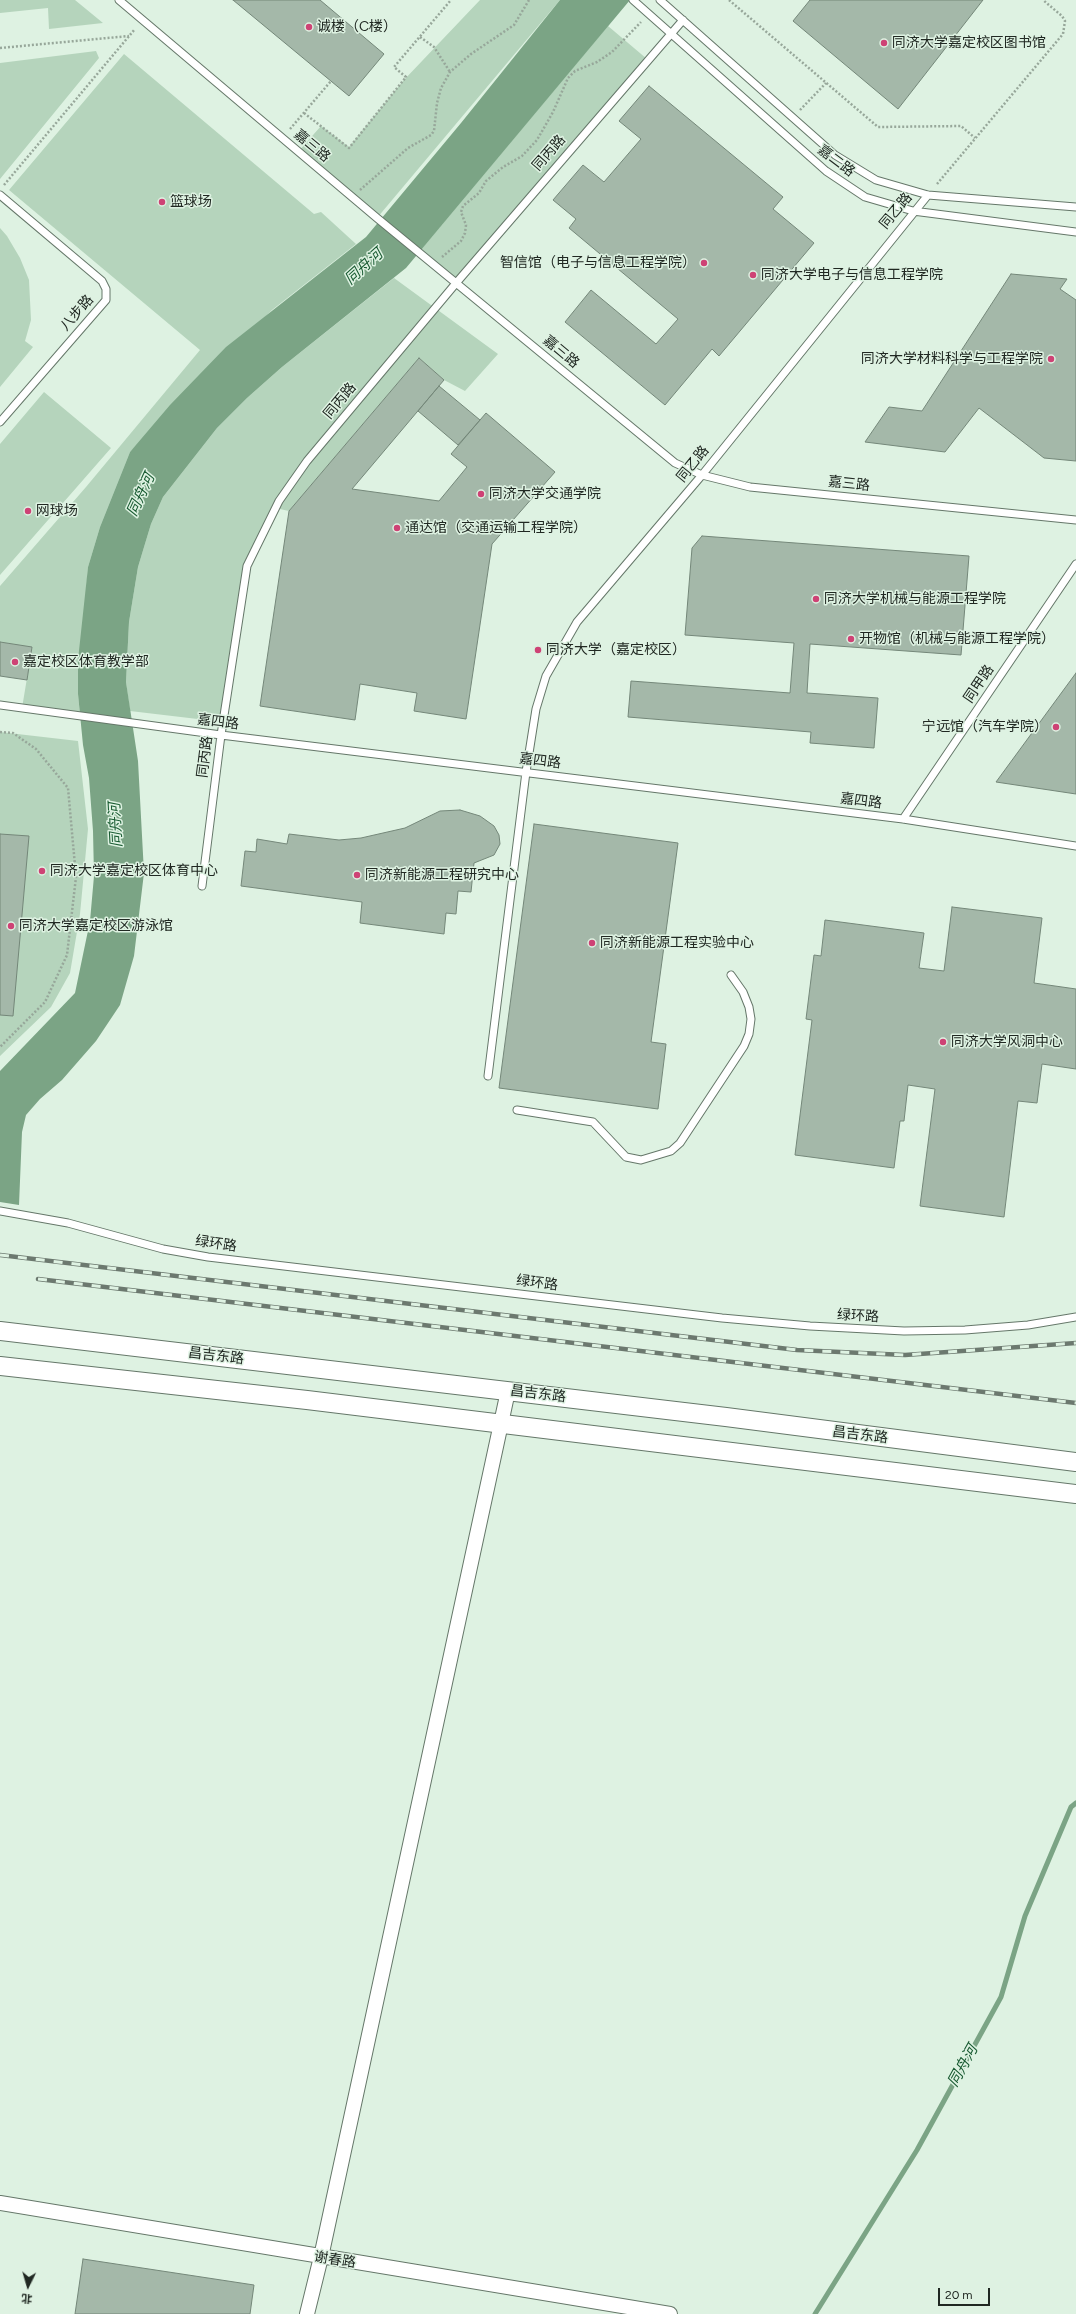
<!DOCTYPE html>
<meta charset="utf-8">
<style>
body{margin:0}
#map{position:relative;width:1076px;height:2314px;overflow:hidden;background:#def2e2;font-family:Figtree,"Noto Sans SC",sans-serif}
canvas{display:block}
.north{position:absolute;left:8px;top:2266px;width:40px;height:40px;-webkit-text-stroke:3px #def2e2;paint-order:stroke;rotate:185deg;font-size:11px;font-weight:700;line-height:16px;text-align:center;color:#202822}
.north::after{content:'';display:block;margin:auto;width:14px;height:18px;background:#202822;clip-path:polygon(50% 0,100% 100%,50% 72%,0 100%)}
.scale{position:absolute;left:938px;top:2288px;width:52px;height:18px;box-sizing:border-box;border:2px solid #202822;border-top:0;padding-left:5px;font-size:12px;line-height:14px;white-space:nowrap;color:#202822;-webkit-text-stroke:3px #def2e2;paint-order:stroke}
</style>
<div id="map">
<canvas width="1076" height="2314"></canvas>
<div class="north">北</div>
<div class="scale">20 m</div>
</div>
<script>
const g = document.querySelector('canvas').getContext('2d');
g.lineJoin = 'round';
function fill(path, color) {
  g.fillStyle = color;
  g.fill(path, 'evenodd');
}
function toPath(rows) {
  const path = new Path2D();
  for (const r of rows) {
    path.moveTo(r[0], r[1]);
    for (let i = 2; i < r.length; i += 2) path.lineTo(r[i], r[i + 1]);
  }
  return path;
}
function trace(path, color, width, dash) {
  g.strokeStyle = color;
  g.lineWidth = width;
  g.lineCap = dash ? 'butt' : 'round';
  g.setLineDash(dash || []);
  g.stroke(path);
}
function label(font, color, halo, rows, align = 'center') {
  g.font = font + ' Figtree,"Noto Sans SC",sans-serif';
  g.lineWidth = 3;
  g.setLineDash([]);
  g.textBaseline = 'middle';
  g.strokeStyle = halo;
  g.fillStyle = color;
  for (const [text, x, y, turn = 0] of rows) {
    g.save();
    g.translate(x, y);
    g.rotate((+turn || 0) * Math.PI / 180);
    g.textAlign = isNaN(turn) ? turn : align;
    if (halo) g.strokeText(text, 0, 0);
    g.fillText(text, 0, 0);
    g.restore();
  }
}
fill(toPath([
 [0,0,75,0,103,23,49,29,48,8,0,13],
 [480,0,560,0,377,218,298,152,321,126,349,147,403,81],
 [608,26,647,59,457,282,420,251],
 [96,51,99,58,0,179,0,63],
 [124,54,314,214,321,212,356,244,272,310,130,452,100,527,88,567,78,694,80,715,22,708,32,648,0,642,0,586,86,487,200,350,9,190],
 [0,228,7,236,20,258,29,280,31,320,25,341,33,347,0,387],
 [394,278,498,354,465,391,444,380,419,358,289,511,275,508,247,566,223,722,130,711,126,682,129,622,138,567,151,524,163,497,217,428,247,398,282,367],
 [44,392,111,448,0,575,0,444],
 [0,732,78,741,88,829,80,914,70,973,51,1007,0,1056]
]), '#b5d4bc');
fill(toPath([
 [560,0,630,0,406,268,282,367,247,398,217,428,163,497,151,524,138,567,129,622,126,682,138,761,144,873,134,956,120,1005,96,1041,62,1080,40,1099,26,1115,22,1132,19,1205,0,1202,0,1071,75,993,90,921,94,876,93,831,89,778,83,745,78,694,78,660,88,567,100,527,130,452,170,405,226,347,366,237,461,123]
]), '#7ba485');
trace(toPath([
 [815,2314,917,2150,1001,1997,1025,1916,1071,1807,1076,1803]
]), '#7ba485', 5);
const building = toPath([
 [233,0,320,0,384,54,349,96,233,0],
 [810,0,983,0,898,109,793,21,810,0],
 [649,86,783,197,773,209,814,243,719,356,712,349,665,405,565,322,591,290,656,344,678,319,569,228,576,219,553,200,583,165,604,182,641,139,619,121,649,86],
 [1011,274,1067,279,1060,289,1076,300,1076,461,1044,458,979,408,945,452,865,442,889,407,922,411,1011,274],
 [419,358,444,380,352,489,439,501,467,467,451,454,486,413,555,472,492,544,466,719,414,711,417,693,360,684,355,720,260,706,289,511,419,358],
 [439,386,480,420,458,445,418,411,439,386],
 [702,536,969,556,961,655,810,644,807,693,878,698,874,748,810,743,811,732,628,717,631,681,790,693,794,643,685,635,692,548,702,536],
 [0,642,32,647,27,680,0,676,0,642],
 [1076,673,1076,794,996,782,1076,673],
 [460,810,480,816,494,826,499,835,500,844,494,855,474,863,471,892,458,891,456,914,446,913,444,934,360,923,362,902,241,886,245,851,256,852,257,839,287,844,289,834,339,840,361,838,405,828,440,811,460,810],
 [534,824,678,843,651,1042,666,1044,658,1109,499,1088,534,824],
 [0,834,29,836,13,1016,0,1015,0,834],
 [952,907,1042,918,1034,983,1076,989,1076,1069,1042,1064,1037,1103,1018,1101,1004,1217,920,1206,935,1089,908,1085,904,1121,900,1121,894,1168,795,1155,812,1020,806,1019,814,955,821,956,825,920,924,933,919,968,944,971,952,907],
 [83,2259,254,2285,250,2314,75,2314,83,2259]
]);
fill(building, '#a4b8a9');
trace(building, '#748779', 1);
const service = toPath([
 [119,0,377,218,675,463,702,475,750,487,1076,520],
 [633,0,826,171,865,197,913,211,1076,232],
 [660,0,835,155,876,180,928,195,1076,207],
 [0,195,102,281,106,289,106,300,0,422],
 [0,705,221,735,903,819,1076,846],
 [903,819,1076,564],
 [202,886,221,735,247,566,279,501,307,461,457,282,683,20],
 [488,1076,526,772,536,709,546,676,577,622,702,475,928,195],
 [517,1110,593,1122,626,1157,641,1160,671,1151,680,1143,744,1046,749,1034,751,1019,749,1007,743,992,731,975],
 [0,1211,68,1223,163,1249,208,1257,722,1318,810,1326,904,1331,965,1330,1028,1325,1076,1317]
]);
const minor = toPath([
 [0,2203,670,2314],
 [307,2314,321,2257,508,1391]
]);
const tertiary = toPath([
 [0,1331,726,1417,1076,1462],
 [0,1366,307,1400,1076,1494]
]);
trace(service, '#657769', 9);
trace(minor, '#657769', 16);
trace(tertiary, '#657769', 20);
trace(toPath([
 [729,0,878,127,961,126,975,138],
 [420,37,434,47,450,72],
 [0,48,129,36],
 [800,110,826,83],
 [304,113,349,148,406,77,394,67,451,0],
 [290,129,331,81],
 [937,184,1063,34,1065,21,1062,16,1043,0],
 [4,185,135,29],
 [360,190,408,148,431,135,434,131,437,103,441,88,450,72,471,54,514,25,529,0],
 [442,257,461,241,465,233,466,225,461,212,463,206,479,193,486,181,503,167,522,156,537,140,553,112,568,78,575,71,597,62,612,52,641,22],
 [0,732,13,733,36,749,68,788,76,877,67,955,45,1002,0,1047]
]), '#97a79a', 2.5, [2, 2]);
trace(service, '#fff', 7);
trace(minor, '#fff', 14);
trace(tertiary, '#fff', 18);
const rail = toPath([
 [0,1255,797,1350,905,1355,1076,1343],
 [38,1279,1076,1403]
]);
trace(rail, '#6c796f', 4.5);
trace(rail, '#def2e2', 3, [9]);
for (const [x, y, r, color] of [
 [309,27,4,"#ce4275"],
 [884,43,4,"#ce4275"],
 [162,202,4,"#ce4275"],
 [704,263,4,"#ce4275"],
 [753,275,4,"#ce4275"],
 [1051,359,4,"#ce4275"],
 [481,494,4,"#ce4275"],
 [28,511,4,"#ce4275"],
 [397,528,4,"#ce4275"],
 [816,599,4,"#ce4275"],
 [851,639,4,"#ce4275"],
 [538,650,4,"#ce4275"],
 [15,662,4,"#ce4275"],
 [1056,727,4,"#ce4275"],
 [42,871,4,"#ce4275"],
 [357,875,4,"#ce4275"],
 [11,926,4,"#ce4275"],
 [592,943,4,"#ce4275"],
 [943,1042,4,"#ce4275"]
]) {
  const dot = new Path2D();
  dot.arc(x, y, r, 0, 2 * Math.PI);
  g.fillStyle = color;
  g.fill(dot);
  trace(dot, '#def2e2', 1.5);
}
label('14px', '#202822', '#def2e2', [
 ["诚楼（C楼）",317,27],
 ["同济大学嘉定校区图书馆",892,43],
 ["篮球场",170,202],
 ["智信馆（电子与信息工程学院）",696,263,"right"],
 ["同济大学电子与信息工程学院",761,275],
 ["同济大学材料科学与工程学院",1043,359,"right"],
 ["同济大学交通学院",489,494],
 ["网球场",36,511],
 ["通达馆（交通运输工程学院）",405,528],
 ["同济大学机械与能源工程学院",824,599],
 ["开物馆（机械与能源工程学院）",859,639],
 ["同济大学（嘉定校区）",546,650],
 ["嘉定校区体育教学部",23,662],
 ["宁远馆（汽车学院）",1048,727,"right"],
 ["同济大学嘉定校区体育中心",50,871],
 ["同济新能源工程研究中心",365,875],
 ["同济大学嘉定校区游泳馆",19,926],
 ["同济新能源工程实验中心",600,943],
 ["同济大学风洞中心",951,1042]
], 'left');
label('14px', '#202822', '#def2e2', [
 ["嘉三路",312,146,40],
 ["同丙路",549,153,-49],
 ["嘉二路",836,161,37],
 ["同乙路",896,211,-50],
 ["八步路",77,313,-49],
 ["嘉三路",561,352,40],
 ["同丙路",340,401,-50],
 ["同乙路",693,464,-51],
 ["嘉三路",849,484,6],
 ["同甲路",979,684,-56],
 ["嘉四路",218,722,7],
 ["同丙路",205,757,-83],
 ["嘉四路",540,761,7],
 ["嘉四路",861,801,7],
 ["绿环路",216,1244,8],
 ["绿环路",537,1283,7],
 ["绿环路",858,1316,3],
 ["昌吉东路",216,1356,7],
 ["昌吉东路",538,1394,7],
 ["昌吉东路",860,1435,7],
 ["谢春路",335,2260,9]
]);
label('italic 15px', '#195b32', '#def2e2', [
 ["同舟河",364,267,-42],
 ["同舟河",141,495,-65],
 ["同舟河",116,825,-93],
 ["同舟河",963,2066,-61]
]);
</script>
